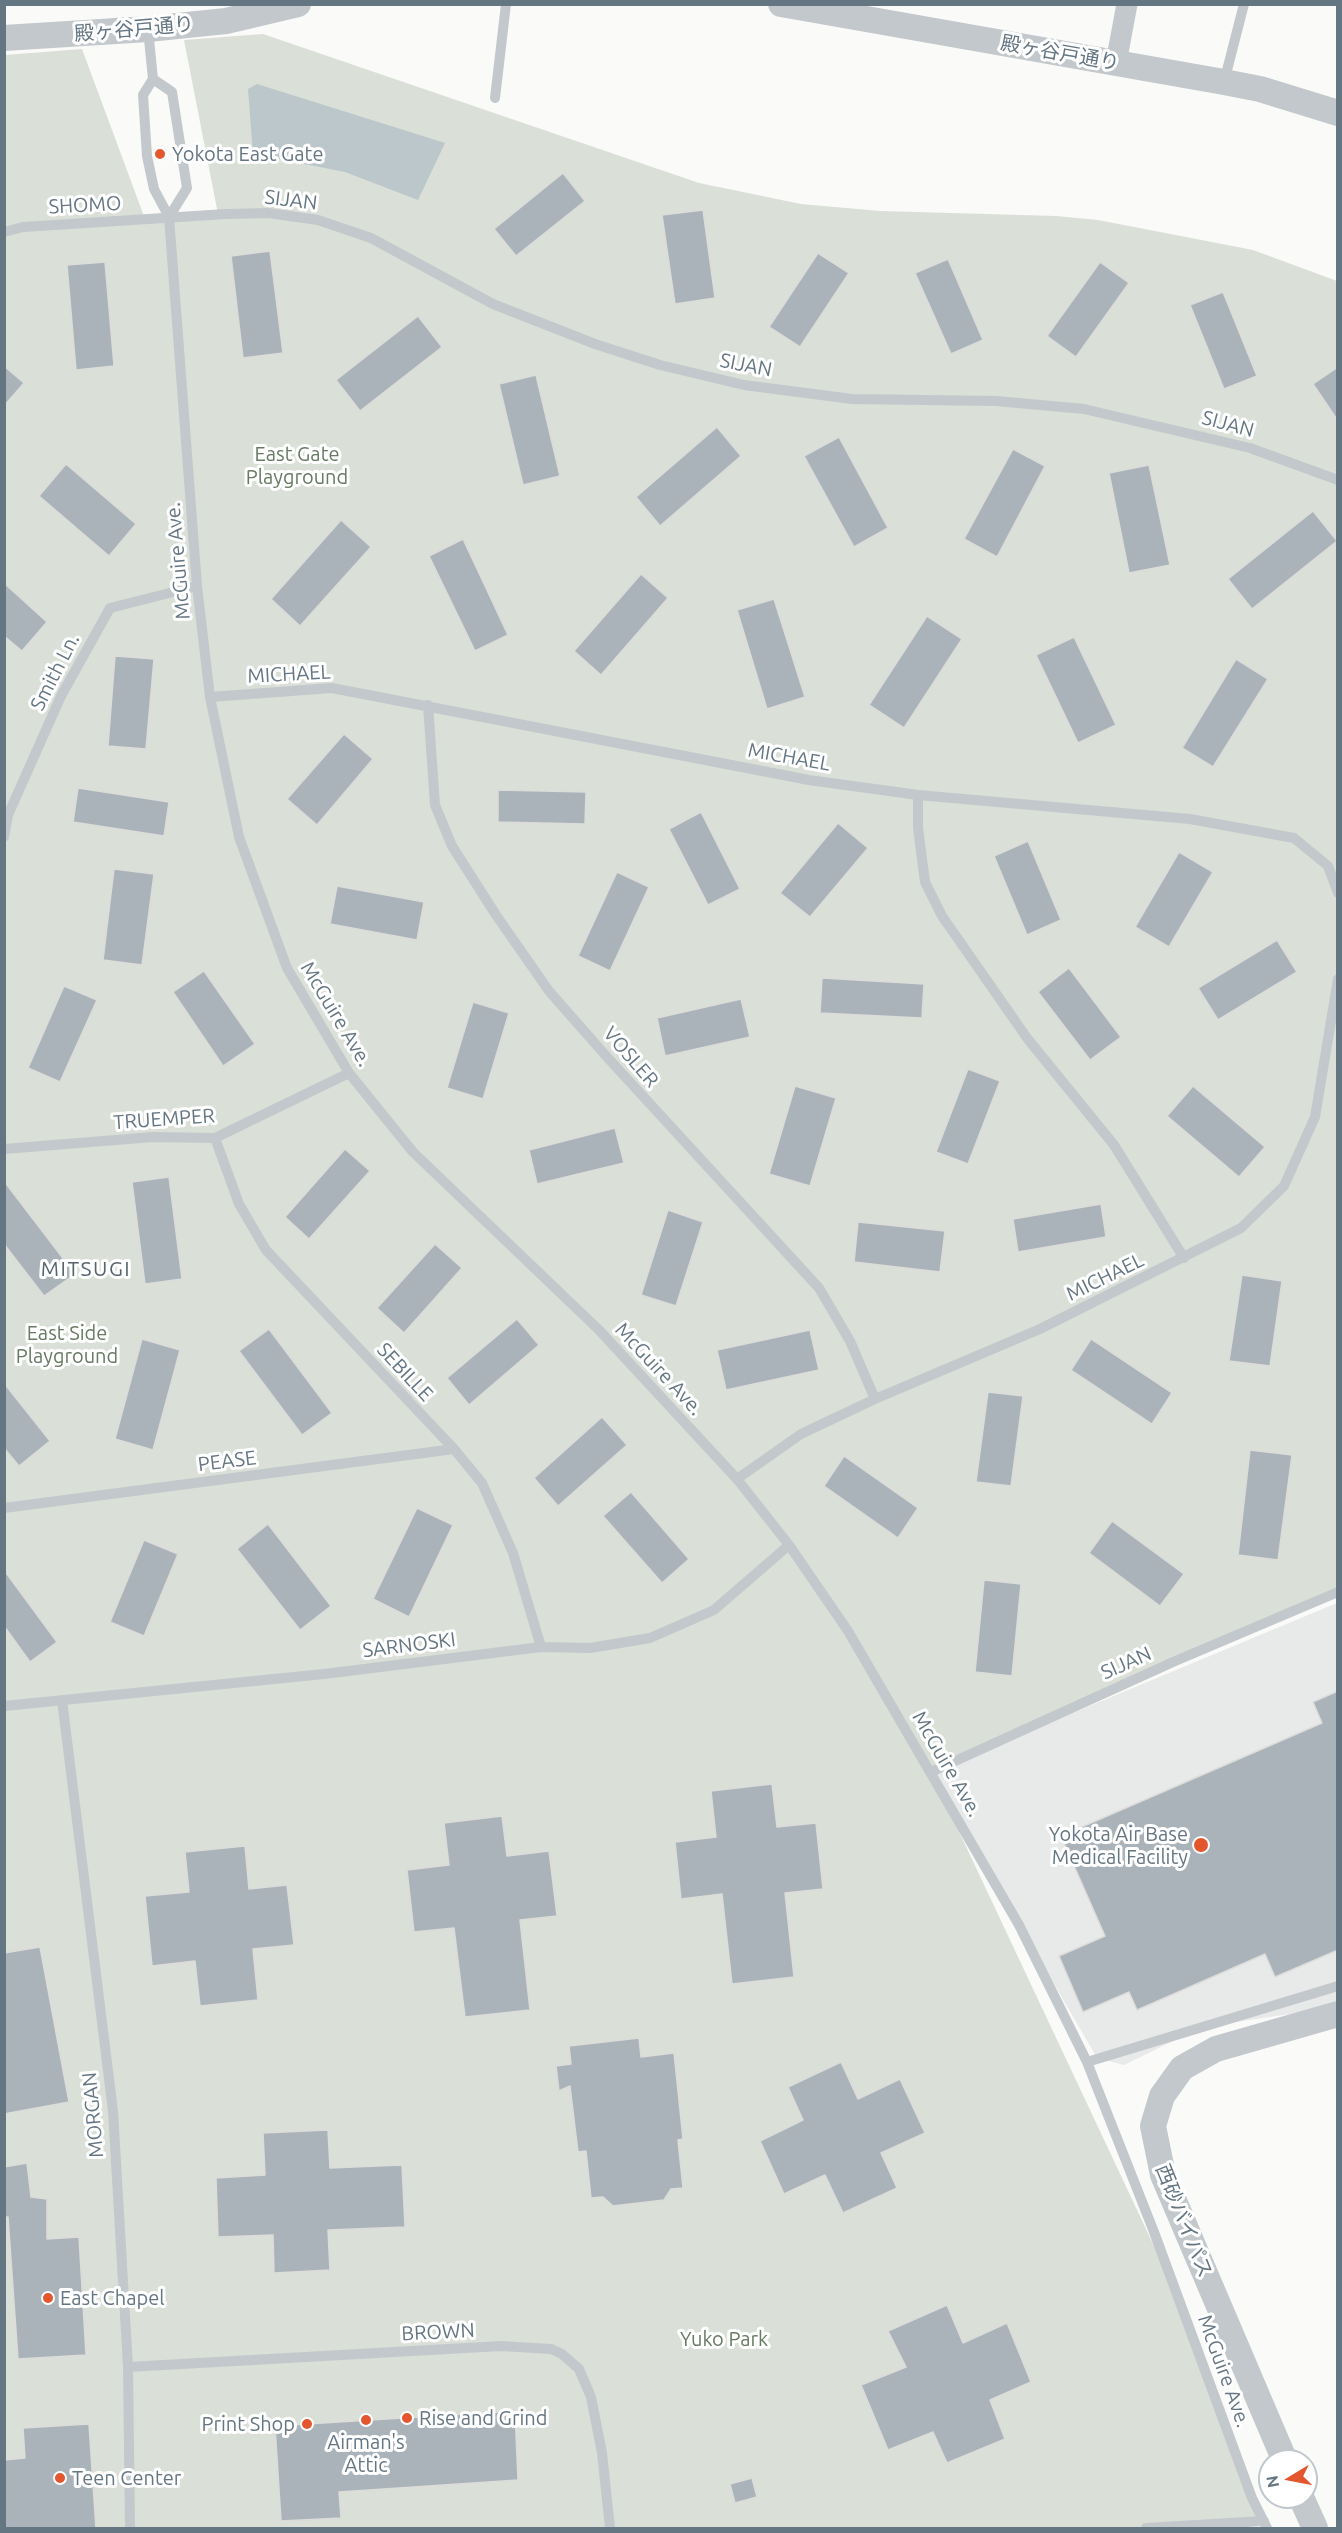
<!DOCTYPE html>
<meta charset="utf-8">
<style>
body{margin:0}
#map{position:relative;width:1342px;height:2533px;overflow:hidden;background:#fafaf8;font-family:Ubuntu,sans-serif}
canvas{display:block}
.frame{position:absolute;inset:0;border:6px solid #657683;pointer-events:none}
.north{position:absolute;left:1258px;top:2449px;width:60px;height:60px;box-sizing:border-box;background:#fff;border:2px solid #c1c8cd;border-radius:50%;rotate:260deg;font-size:16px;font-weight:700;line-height:24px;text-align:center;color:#657683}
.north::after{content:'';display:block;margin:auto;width:21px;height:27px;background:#e4572e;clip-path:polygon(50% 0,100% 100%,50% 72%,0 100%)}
</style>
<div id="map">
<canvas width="1342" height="2533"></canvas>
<div class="frame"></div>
<div class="north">N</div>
</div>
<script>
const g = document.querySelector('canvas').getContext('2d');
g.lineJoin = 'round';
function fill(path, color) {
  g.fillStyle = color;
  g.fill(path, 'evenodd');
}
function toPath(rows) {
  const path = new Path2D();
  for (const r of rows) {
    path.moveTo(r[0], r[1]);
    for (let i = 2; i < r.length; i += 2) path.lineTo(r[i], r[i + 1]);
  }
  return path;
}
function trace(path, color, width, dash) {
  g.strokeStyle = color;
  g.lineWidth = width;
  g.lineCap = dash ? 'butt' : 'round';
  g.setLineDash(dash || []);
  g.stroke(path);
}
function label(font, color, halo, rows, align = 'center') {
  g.font = font + ' Ubuntu,"Noto Sans JP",sans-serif';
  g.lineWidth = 6;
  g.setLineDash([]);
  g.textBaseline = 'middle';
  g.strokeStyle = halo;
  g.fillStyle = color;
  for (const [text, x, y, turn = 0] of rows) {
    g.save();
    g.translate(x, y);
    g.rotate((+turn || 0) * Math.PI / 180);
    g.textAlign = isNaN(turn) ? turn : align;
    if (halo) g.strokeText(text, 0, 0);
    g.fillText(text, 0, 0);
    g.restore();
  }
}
fill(toPath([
 [1337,1603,1337,2007,1202,2027,1124,2065,1097,2058,931,1772]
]), '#e8e9e9');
fill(toPath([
 [263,34,699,183,801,204,880,211,1056,216,1098,220,1253,250,1337,281,1337,1592,931,1772,1162,2263,1264,2521,1152,2528,5,2528,5,55,82,49,145,219,218,214,184,40]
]), '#dadfd7');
fill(toPath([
 [257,84,445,143,418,200,345,172,253,154,248,89]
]), '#bbc7cb');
const building = toPath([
 [563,173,585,201,516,256,494,229,563,173],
 [703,210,715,298,675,304,662,215,703,210],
 [270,251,283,353,243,358,231,256,270,251],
 [818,253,849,273,800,347,769,327,818,253],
 [948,259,983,340,951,354,915,273,948,259],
 [105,262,114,366,76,370,67,265,105,262],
 [1100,262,1129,283,1076,357,1047,336,1100,262],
 [1223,292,1257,376,1224,389,1190,305,1223,292],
 [418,316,442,347,360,411,336,380,418,316],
 [4,366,24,383,4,406,4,366],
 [1338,367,1338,421,1313,384,1338,367],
 [536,375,560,476,523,485,499,384,536,375],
 [717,427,741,456,660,526,636,497,717,427],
 [839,437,888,528,854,547,804,456,839,437],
 [1013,449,1045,466,997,557,964,539,1013,449],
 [66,464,136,524,109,556,39,496,66,464],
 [1149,465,1170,565,1129,573,1109,473,1149,465],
 [1313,511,1337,541,1252,609,1228,579,1313,511],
 [341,520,371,547,300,626,271,599,341,520],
 [463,539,508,635,475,651,429,556,463,539],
 [641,574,668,598,601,675,574,651,641,574],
 [4,583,47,622,22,651,4,636,4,583],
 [774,599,805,697,767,709,737,610,774,599],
 [927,616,962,639,904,728,869,705,927,616],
 [1074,637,1116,725,1078,743,1036,655,1074,637],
 [115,656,154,659,146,749,108,746,115,656],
 [1236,659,1268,679,1213,767,1182,748,1236,659],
 [344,734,373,759,317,825,287,799,344,734],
 [78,788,169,802,164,836,73,822,78,788],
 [498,790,586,792,585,824,498,822,498,790],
 [701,812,740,889,708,905,669,829,701,812],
 [838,823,868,848,810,917,780,893,838,823],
 [1028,841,1061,920,1027,935,994,856,1028,841],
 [1179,852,1213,872,1169,947,1135,927,1179,852],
 [114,869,154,874,142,965,103,960,114,869],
 [617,872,649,887,610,971,578,956,617,872],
 [337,886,424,902,417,940,330,924,337,886],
 [1277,940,1297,972,1218,1020,1198,988,1277,940],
 [1069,968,1121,1037,1090,1060,1038,992,1069,968],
 [204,971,255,1044,223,1066,173,992,204,971],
 [822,978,924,984,922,1018,820,1013,822,978],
 [64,986,97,1000,60,1082,28,1068,64,986],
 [741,999,750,1037,665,1056,657,1018,741,999],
 [473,1002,509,1013,483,1099,447,1088,473,1002],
 [968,1069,1000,1081,968,1164,936,1152,968,1069],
 [795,1086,836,1098,810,1186,769,1174,795,1086],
 [1193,1086,1265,1147,1239,1177,1167,1116,1193,1086],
 [615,1128,624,1163,537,1184,529,1150,615,1128],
 [345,1149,370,1171,309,1239,285,1217,345,1149],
 [169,1177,182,1279,145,1284,132,1182,169,1177],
 [4,1181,75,1274,44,1296,4,1244,4,1181],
 [1101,1204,1106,1237,1018,1252,1013,1219,1101,1204],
 [668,1210,703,1222,676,1306,641,1295,668,1210],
 [858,1222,945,1231,940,1272,854,1262,858,1222],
 [435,1244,462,1268,404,1333,377,1308,435,1244],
 [1242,1275,1282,1281,1270,1366,1229,1361,1242,1275],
 [517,1319,539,1345,469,1405,447,1378,517,1319],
 [269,1329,332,1413,302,1435,239,1351,269,1329],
 [810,1330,819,1370,726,1390,717,1350,810,1330],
 [142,1339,180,1350,153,1450,115,1439,142,1339],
 [1091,1339,1172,1393,1152,1424,1071,1370,1091,1339],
 [4,1383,50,1441,19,1466,4,1448,4,1383],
 [988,1392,1023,1396,1011,1486,976,1482,988,1392],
 [602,1417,627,1445,558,1506,534,1478,602,1417],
 [1250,1450,1292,1455,1278,1560,1238,1555,1250,1450],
 [844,1456,918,1508,898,1538,824,1486,844,1456],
 [631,1492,689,1559,662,1583,603,1516,631,1492],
 [417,1508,453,1525,409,1617,373,1599,417,1508],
 [1112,1521,1184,1574,1160,1606,1089,1553,1112,1521],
 [268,1524,331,1606,300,1630,237,1549,268,1524],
 [144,1540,178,1554,144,1636,110,1622,144,1540],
 [4,1570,57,1642,30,1662,4,1626,4,1570],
 [984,1580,1021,1584,1012,1676,975,1672,984,1580],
 [1338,1691,1338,1950,1275,1977,1265,1954,1137,2010,1129,1992,1083,2012,1059,1956,1105,1936,1061,1836,1322,1723,1313,1702,1338,1691],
 [772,1784,777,1827,816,1823,823,1889,785,1893,794,1977,732,1984,722,1894,681,1899,675,1842,716,1837,711,1791,772,1784],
 [502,1816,507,1856,549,1851,557,1916,520,1920,530,2010,465,2017,454,1928,414,1932,407,1870,449,1865,444,1823,502,1816],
 [245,1846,249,1889,287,1885,294,1945,253,1949,258,2000,200,2006,195,1961,152,1966,145,1896,189,1892,185,1852,245,1846],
 [40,1947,69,2102,4,2114,4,1953,40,1947],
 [639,2038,641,2057,674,2053,683,2139,678,2140,683,2188,671,2189,664,2200,613,2206,603,2197,591,2198,586,2151,578,2152,570,2086,559,2091,556,2066,571,2064,569,2046,639,2038],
 [841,2062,858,2099,900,2079,925,2133,881,2153,897,2188,843,2213,825,2175,784,2194,760,2141,803,2120,788,2087,841,2062],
 [328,2130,330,2168,402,2165,405,2227,328,2230,330,2270,274,2273,273,2235,218,2237,216,2178,265,2175,263,2133,328,2130],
 [27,2163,31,2197,47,2199,47,2239,79,2237,86,2355,18,2359,8,2217,4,2217,4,2167,27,2163],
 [947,2305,963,2343,1007,2323,1031,2382,990,2400,1005,2439,947,2463,933,2432,888,2450,861,2385,906,2367,888,2331,947,2305],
 [515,2411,518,2480,339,2492,341,2518,281,2521,275,2426,515,2411],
 [89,2424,96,2529,4,2529,4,2460,25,2458,23,2428,89,2424],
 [752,2478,757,2497,735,2503,730,2484,752,2478]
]);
fill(building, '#aab3b9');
trace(building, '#dcdcda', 1.5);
trace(toPath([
 [148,29,153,79,143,95,147,156,154,189,169,217,197,586,210,697,239,837,287,968,349,1073,413,1152,599,1330,737,1479,789,1545,848,1631,1019,1925,1087,2062,1154,2232,1252,2498,1267,2528],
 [153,79,172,92,187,188,169,217],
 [1224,82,1244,4],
 [495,98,506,4],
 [4,232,23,227,226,214,268,213,318,220,371,238,493,304,595,344,660,365,744,385,852,399,996,401,1084,409,1250,448,1338,480],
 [210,697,332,688,809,780,918,795,1190,819,1294,838,1328,866,1338,893],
 [428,705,435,805,452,846,496,915,549,991,607,1057,819,1288,850,1341,875,1399],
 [918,795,918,828,925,882,942,916,1027,1038,1114,1145,1184,1258],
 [4,837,8,815,61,696,110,608,197,586],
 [215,1138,239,1204,266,1250,454,1449,482,1483,513,1553,541,1647],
 [4,1149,153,1137,215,1138,349,1073],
 [737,1479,801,1434,875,1399,1040,1329,1241,1228,1284,1186,1315,1117,1338,979],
 [4,1508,454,1449],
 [62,1700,113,2111,128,2367,130,2528],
 [4,1706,324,1674,541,1647,590,1648,650,1638,714,1610,789,1545],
 [931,1772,1173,1662,1338,1592],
 [1087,2062,1338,1986],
 [128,2367,501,2346,551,2349,562,2354,579,2369,591,2397,602,2453,610,2528],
 [1146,2528,1264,2521]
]), '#c3c8cc', 10);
trace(toPath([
 [1116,63,1127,4]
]), '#c3c8cc', 21);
trace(toPath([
 [781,4,1224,82,1260,89,1338,113],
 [4,38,148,29,226,21,298,4],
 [1285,2461,1163,2175,1153,2126,1162,2096,1182,2068,1216,2049,1338,2014],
 [1301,2497,1315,2528]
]), '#c3c8cc', 26);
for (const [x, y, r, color] of [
 [160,154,6,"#e4572e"],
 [1201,1845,8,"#e4572e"],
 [48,2298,6,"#e4572e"],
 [407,2418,6,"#e4572e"],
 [366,2420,6,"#e4572e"],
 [307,2424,6,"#e4572e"],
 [60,2478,6,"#e4572e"]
]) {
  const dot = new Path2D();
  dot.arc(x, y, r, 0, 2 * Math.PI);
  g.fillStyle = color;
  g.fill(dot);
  trace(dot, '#fff', 2);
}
label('20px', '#657683', '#fff', [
 ["殿ヶ谷戸通り",134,29,-5],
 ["殿ヶ谷戸通り",1060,53,10],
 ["SIJAN",291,200,7],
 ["SHOMO",85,205,-3],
 ["SIJAN",746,365,11],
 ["SIJAN",1228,424,15],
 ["McGuire Ave.",178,561,-95],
 ["Smith Ln.",55,672,-63],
 ["MICHAEL",289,674,-3],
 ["MICHAEL",789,757,10],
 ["McGuire Ave.",336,1014,59],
 ["VOSLER",631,1057,49],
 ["TRUEMPER",164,1119,-4],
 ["MICHAEL",1105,1277,-26],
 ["McGuire Ave.",659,1369,47],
 ["SEBILLE",405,1372,47],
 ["PEASE",227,1461,-7],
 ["SARNOSKI",409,1645,-7],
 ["SIJAN",1126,1663,-24],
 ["McGuire Ave.",947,1764,60],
 ["MORGAN",93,2115,-95],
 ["西砂バイパス",1184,2221,68],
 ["BROWN",438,2332,-3],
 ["McGuire Ave.",1224,2371,70]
]);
label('20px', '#657683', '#fff', [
 ["Yokota East Gate",172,154],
 ["Yokota Air Base",1188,1834,"right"],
 ["Medical Facility",1188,1857,"right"],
 ["East Chapel",60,2298],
 ["Rise and Grind",419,2418],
 ["Print Shop",295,2424,"right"],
 ["Airman's",366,2442,"center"],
 ["Attic",366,2465,"center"],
 ["Teen Center",72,2478]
], 'left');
label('20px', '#687a64', '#fff', [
 ["East Gate",297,454],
 ["Playground",297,477],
 ["East Side",67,1333],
 ["Playground",67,1356],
 ["Yuko Park",724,2339]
]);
g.letterSpacing = '1.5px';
label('21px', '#57646e', '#fff', [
 ["MITSUGI",86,1269]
]);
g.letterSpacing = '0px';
</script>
